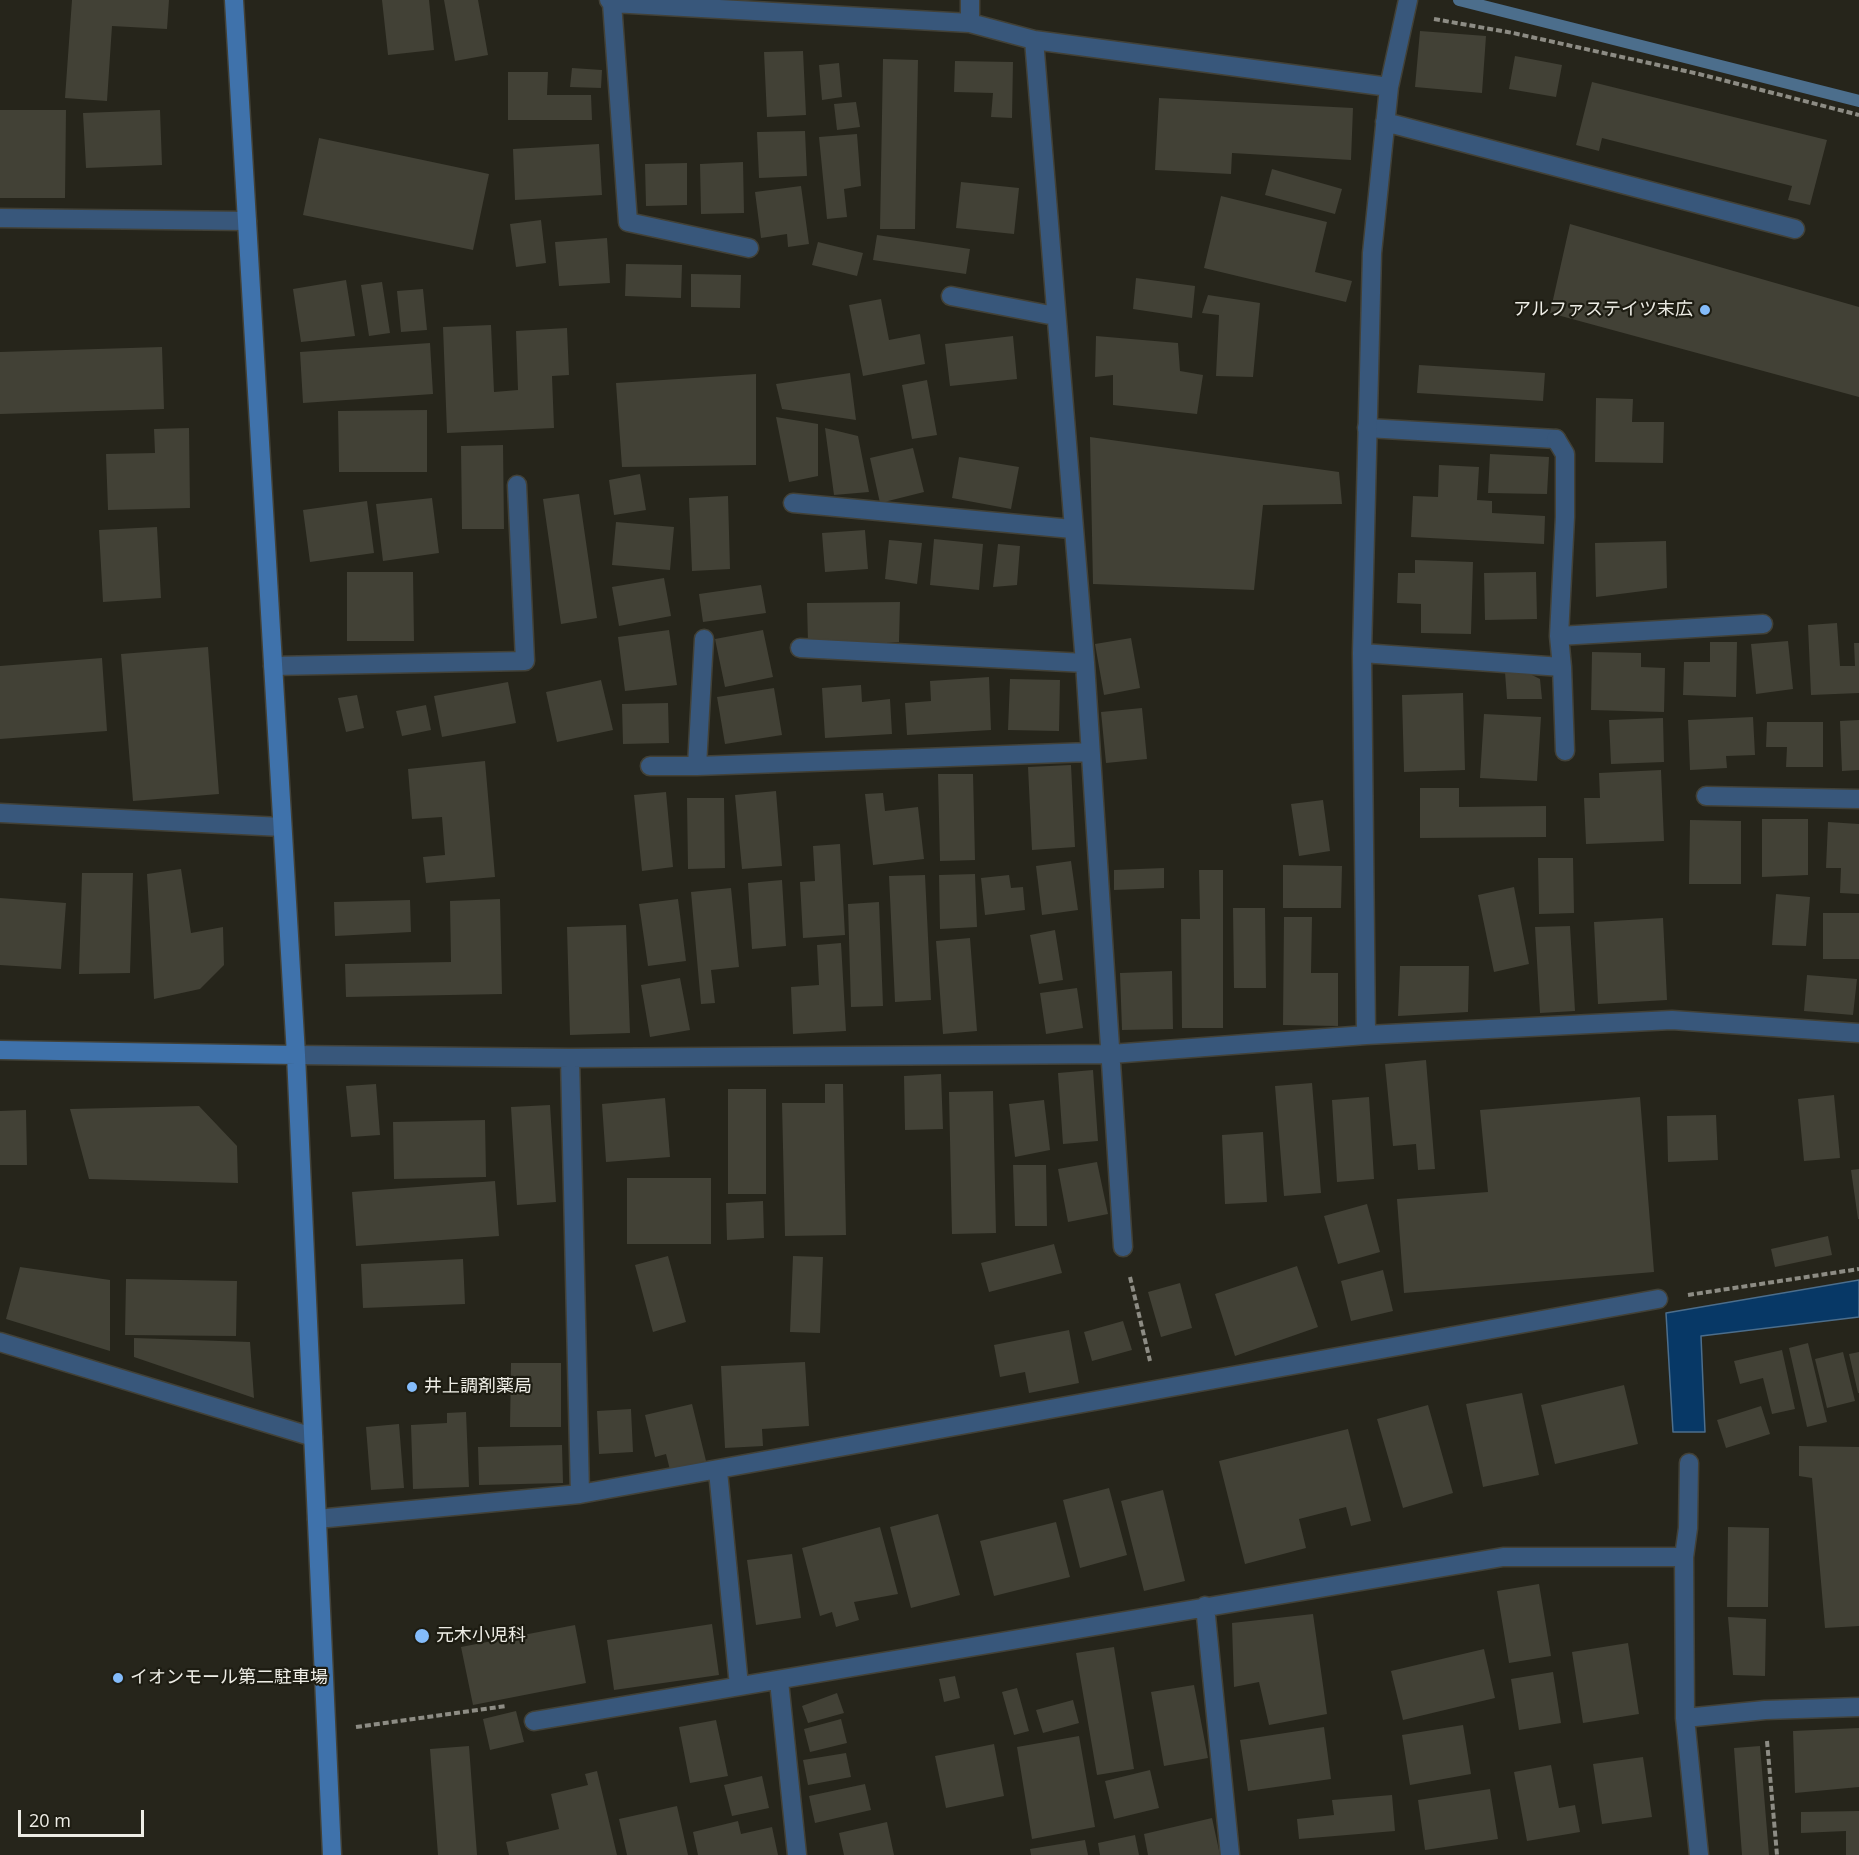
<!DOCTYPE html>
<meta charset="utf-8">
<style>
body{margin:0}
#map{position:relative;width:1859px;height:1855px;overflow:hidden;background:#26251b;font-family:"Open Sans",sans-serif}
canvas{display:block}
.scale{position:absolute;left:18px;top:1810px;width:126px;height:27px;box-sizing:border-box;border:3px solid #eeede6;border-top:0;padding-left:8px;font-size:18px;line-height:21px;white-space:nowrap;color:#eeede6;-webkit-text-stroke:4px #1d1c12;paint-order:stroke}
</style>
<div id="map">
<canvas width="1859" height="1855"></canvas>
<div class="scale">20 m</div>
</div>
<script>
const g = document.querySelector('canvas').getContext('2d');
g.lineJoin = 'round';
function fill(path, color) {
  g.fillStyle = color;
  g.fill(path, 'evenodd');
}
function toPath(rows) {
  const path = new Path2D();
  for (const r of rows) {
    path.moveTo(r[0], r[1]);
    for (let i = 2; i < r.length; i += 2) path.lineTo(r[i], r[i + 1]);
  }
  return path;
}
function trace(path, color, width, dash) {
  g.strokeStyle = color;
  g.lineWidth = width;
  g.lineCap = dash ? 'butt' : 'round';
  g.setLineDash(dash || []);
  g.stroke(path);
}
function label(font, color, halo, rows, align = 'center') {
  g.font = font + ' "Open Sans","Noto Sans JP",sans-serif';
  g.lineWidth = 4.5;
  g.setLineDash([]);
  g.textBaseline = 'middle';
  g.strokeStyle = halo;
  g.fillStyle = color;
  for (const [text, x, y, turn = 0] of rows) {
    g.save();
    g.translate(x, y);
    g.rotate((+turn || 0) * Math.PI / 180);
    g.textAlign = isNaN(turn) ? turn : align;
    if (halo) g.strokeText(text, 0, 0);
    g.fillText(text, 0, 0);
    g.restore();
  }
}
const water = toPath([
 [1859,1280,1859,1317,1701,1336,1705,1432,1673,1432,1666,1313,1859,1280]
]);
fill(water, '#073866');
trace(water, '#4c6e8c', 1.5);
trace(toPath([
 [1459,0,1859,101]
]), '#4c6e8c', 12);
fill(toPath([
 [72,0,169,0,167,29,112,26,107,101,65,98],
 [382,0,429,0,434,50,388,55],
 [444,0,478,0,488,55,455,61],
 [1420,31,1486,36,1482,93,1415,87],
 [803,51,806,115,767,117,764,52],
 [1515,56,1562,65,1556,97,1509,89],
 [883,59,918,60,915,229,880,229],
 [955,61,1013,62,1012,118,991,117,993,93,954,92],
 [839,63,842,97,822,100,819,65],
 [572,68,602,70,601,88,570,87],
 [508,72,548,72,547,95,591,95,592,120,508,120],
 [1592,82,1827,140,1810,205,1788,200,1792,186,1602,138,1599,151,1576,145],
 [1159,98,1353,108,1351,160,1232,153,1231,174,1155,170],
 [856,102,860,127,837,130,834,104],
 [0,110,66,110,65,198,0,198],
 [160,110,162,165,86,168,83,113],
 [805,131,807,176,759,178,757,132],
 [857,134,861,186,844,189,847,217,827,219,819,137],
 [319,138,489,174,473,250,303,215],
 [599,144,602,195,515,200,513,149],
 [743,162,744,213,701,214,700,164],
 [687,163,687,205,646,206,645,164],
 [1272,169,1342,189,1335,214,1265,195],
 [961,182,1019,188,1014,234,956,228],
 [801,186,809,244,788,247,787,234,761,238,755,192],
 [1221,196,1327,222,1315,272,1352,281,1346,302,1204,268],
 [541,220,546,263,516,267,510,224],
 [1570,224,1859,307,1859,397,1550,313],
 [877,235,970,249,966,274,873,260],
 [607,238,610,283,559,286,555,242],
 [818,242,863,253,857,276,812,265],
 [626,264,682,265,681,298,625,296],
 [691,274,741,275,740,308,691,307],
 [1136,278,1195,286,1192,318,1133,309],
 [346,280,355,336,301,342,293,289],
 [382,282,390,333,369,336,361,285],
 [423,289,427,330,401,332,397,291],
 [1208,295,1260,303,1253,377,1216,376,1219,315,1202,313],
 [881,299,889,340,920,334,925,364,863,376,849,305],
 [491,325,494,392,518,390,516,331,567,328,569,375,552,376,554,428,447,433,443,327],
 [1013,336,1017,379,950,386,945,344],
 [1096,336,1178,343,1180,371,1203,375,1197,414,1113,405,1113,375,1095,377],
 [430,343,433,394,303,403,300,352],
 [162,347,164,409,0,414,0,352],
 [1419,365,1545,373,1543,401,1417,393],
 [850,373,856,420,782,409,776,384],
 [756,374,756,465,622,467,616,383],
 [927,380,937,435,912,439,902,385],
 [1596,398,1633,399,1632,422,1664,422,1663,463,1595,462],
 [427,410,427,472,339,472,338,411],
 [776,417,818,424,818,476,789,482],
 [189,428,190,508,108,510,106,454,155,453,154,429],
 [825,428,858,436,869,492,834,495],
 [1090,437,1339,472,1342,504,1263,505,1254,590,1093,584],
 [503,445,504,529,462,529,461,446],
 [913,448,924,492,880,503,870,458],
 [1490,454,1549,457,1547,494,1488,493],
 [959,457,1019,467,1011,509,952,498],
 [1439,465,1479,467,1477,500,1492,501,1492,513,1545,516,1544,544,1411,537,1413,496,1438,497],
 [640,474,646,510,614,515,609,480],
 [579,494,597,618,561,624,543,499],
 [728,496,730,569,692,571,689,498],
 [432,498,439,553,383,561,376,504],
 [367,501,374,553,310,562,303,510],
 [616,522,674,527,670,570,612,565],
 [157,527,161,598,103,602,99,530],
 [865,530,868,569,825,572,822,533],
 [934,539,983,544,979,590,930,585],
 [889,540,922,543,917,584,885,579],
 [1666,541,1667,588,1596,597,1595,543],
 [998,544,1020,546,1017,585,993,587],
 [1415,560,1473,562,1471,634,1421,633,1421,604,1397,603,1398,573,1415,573],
 [347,572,413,572,414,641,347,641],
 [1536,572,1537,619,1485,620,1484,573],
 [664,578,671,616,619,626,612,587],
 [761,585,766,613,703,622,699,594],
 [900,602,899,642,808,643,807,603],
 [1837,623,1840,666,1855,666,1854,643,1859,643,1859,693,1811,695,1808,625],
 [669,630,677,685,625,691,618,637],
 [763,630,773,677,725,687,715,639],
 [1131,638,1140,688,1104,695,1095,644],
 [1788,641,1793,689,1756,694,1751,644],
 [1710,642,1737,642,1736,697,1683,695,1684,662,1710,662],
 [208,647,219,794,133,801,121,654],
 [1592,652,1641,653,1641,667,1665,668,1664,712,1591,710],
 [102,658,107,731,0,739,0,666],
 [1524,671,1540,679,1542,699,1507,699,1505,672],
 [989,677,991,730,907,735,905,703,931,701,930,681],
 [1010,679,1060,680,1059,731,1008,730],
 [601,680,613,730,557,742,546,692],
 [508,682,516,723,442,737,434,696],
 [861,685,862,702,890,699,892,734,825,738,822,688],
 [774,688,782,735,725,744,717,697],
 [1463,693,1465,770,1404,772,1402,695],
 [357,695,364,728,346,732,338,698],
 [668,703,669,743,623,744,622,704],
 [426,705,431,730,402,736,396,711],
 [1142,708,1147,759,1106,763,1101,712],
 [1484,714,1541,717,1537,781,1480,778],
 [1753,717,1755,755,1726,756,1727,768,1690,770,1688,720],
 [1663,718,1664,762,1611,764,1609,720],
 [1859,720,1859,770,1842,771,1840,721],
 [1767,722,1823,722,1823,767,1786,767,1787,747,1766,747],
 [485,761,495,877,426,883,423,857,445,855,442,817,412,819,408,769],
 [1071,765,1075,847,1032,850,1028,767],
 [1661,770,1664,841,1586,844,1584,798,1600,798,1599,773],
 [938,774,973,774,975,860,940,861],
 [1420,788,1459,788,1459,807,1546,806,1546,837,1420,838],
 [776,791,782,866,742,869,735,795],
 [666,792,673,867,642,871,634,795],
 [883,793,885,811,918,807,924,859,873,865,865,794],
 [687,798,724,798,725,868,688,869],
 [1323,800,1330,851,1299,856,1291,804],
 [1762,819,1808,819,1808,875,1762,877],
 [1690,820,1741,821,1741,884,1689,884],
 [1828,822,1859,824,1859,894,1840,893,1841,868,1826,868],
 [840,844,845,935,803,938,800,882,815,881,813,846],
 [1538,858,1573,858,1574,913,1539,914],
 [1071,861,1078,910,1042,915,1036,866],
 [1283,865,1342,866,1341,908,1283,908],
 [1164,868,1164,888,1114,890,1114,870],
 [181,869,191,933,223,927,224,965,200,989,154,999,147,874],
 [1199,870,1223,870,1223,1028,1182,1028,1181,919,1200,919],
 [82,873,133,873,130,973,79,974],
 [975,874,977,927,940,929,939,875],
 [925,875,931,1000,895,1002,889,876],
 [1009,875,1011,888,1023,887,1025,910,985,915,981,878],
 [782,880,786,946,752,949,748,883],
 [1514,887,1529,964,1494,972,1478,895],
 [731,888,739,967,711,970,715,1003,701,1004,691,892],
 [1776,894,1810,897,1806,946,1772,945],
 [0,898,66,903,61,969,0,965],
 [500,899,502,994,346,997,345,964,451,962,450,901],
 [678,899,686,961,648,966,639,904],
 [410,900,411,932,335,936,334,902],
 [879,902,883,1006,851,1007,848,904],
 [1233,908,1265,908,1266,988,1234,988],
 [1823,913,1859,913,1859,959,1823,959],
 [1284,917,1312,917,1311,973,1338,973,1338,1026,1283,1025],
 [1663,918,1667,1000,1598,1004,1594,922],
 [626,925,630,1033,570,1035,567,927],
 [1570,926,1575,1011,1540,1013,1535,927],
 [1055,930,1063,980,1039,984,1030,935],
 [970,938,977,1031,943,1034,936,941],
 [841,943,846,1031,793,1034,791,987,819,985,817,945],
 [1400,966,1469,966,1468,1012,1398,1016],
 [1172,971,1173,1029,1122,1030,1120,973],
 [1807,975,1857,979,1853,1015,1804,1011],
 [680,978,690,1030,650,1037,641,985],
 [1077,988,1083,1028,1046,1034,1040,993],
 [1426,1060,1435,1169,1418,1170,1416,1144,1393,1146,1385,1064],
 [1093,1070,1098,1141,1063,1144,1058,1073],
 [941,1074,943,1129,905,1130,904,1076],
 [1312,1083,1321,1193,1284,1196,1275,1086],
 [376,1084,380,1135,351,1137,346,1086],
 [825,1084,843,1084,846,1235,785,1236,782,1103,825,1103],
 [728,1089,766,1089,766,1194,728,1194],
 [993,1091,996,1233,952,1234,949,1092],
 [1834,1095,1840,1158,1804,1161,1798,1099],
 [1369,1097,1374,1179,1337,1182,1332,1100],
 [1640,1097,1654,1272,1404,1293,1397,1199,1488,1192,1480,1110],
 [665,1098,670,1157,606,1162,602,1104],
 [1044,1100,1050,1150,1015,1157,1009,1104],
 [550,1105,556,1202,517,1205,511,1107],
 [199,1106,237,1146,238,1183,89,1179,70,1109],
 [26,1110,27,1165,0,1165,0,1111],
 [1716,1115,1718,1160,1668,1162,1667,1116],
 [485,1120,486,1177,394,1179,393,1122],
 [1263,1132,1267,1202,1225,1204,1222,1135],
 [1097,1162,1108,1214,1068,1222,1058,1169],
 [1013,1165,1046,1165,1047,1226,1015,1226],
 [1859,1169,1859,1219,1858,1219,1851,1170],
 [627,1178,711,1178,711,1244,627,1244],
 [495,1181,499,1236,356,1246,352,1192],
 [763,1201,764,1238,727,1240,726,1203],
 [1367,1204,1380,1252,1338,1264,1324,1216],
 [1828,1236,1832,1255,1775,1267,1771,1249],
 [1054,1244,1062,1273,989,1292,981,1263],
 [668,1256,686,1322,653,1332,635,1265],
 [793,1256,823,1257,820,1333,790,1332],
 [463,1259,465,1304,363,1308,361,1264],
 [1297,1266,1318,1327,1235,1356,1215,1294],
 [20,1267,110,1280,110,1351,6,1319],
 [1383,1270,1393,1311,1351,1321,1341,1281],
 [126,1279,237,1281,236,1336,125,1335],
 [1180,1283,1192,1328,1161,1337,1148,1292],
 [1123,1321,1132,1350,1092,1361,1084,1332],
 [1069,1330,1079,1383,1029,1393,1025,1372,1000,1377,994,1345],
 [134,1338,250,1342,254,1398,134,1357],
 [1808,1343,1827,1422,1807,1427,1789,1348],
 [1782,1350,1795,1409,1772,1414,1763,1378,1740,1384,1734,1361],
 [1843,1352,1855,1401,1827,1408,1815,1359],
 [1859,1352,1859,1393,1858,1393,1849,1354],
 [805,1362,809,1426,762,1429,763,1446,725,1448,721,1366],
 [511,1363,561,1363,561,1427,510,1427],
 [1624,1385,1638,1444,1555,1464,1541,1405],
 [1522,1393,1539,1475,1483,1487,1466,1404],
 [692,1404,706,1461,670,1470,666,1454,655,1457,645,1415],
 [1428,1405,1453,1493,1403,1508,1377,1419],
 [1761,1406,1770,1434,1726,1448,1717,1420],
 [631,1409,633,1452,599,1454,597,1411],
 [466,1412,469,1487,413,1489,411,1425,447,1423,447,1413],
 [399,1424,404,1488,371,1490,366,1427],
 [1348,1429,1371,1521,1351,1526,1346,1507,1299,1519,1306,1548,1245,1564,1219,1461],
 [562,1445,563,1483,479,1485,478,1447],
 [1799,1446,1859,1447,1859,1626,1825,1628,1812,1478,1799,1476],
 [1109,1488,1127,1555,1080,1568,1063,1500],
 [1163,1490,1185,1581,1144,1591,1121,1501],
 [938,1514,960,1595,911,1608,890,1527],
 [1056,1522,1070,1577,994,1596,980,1541],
 [880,1527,898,1594,854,1602,859,1620,836,1627,832,1612,820,1616,802,1548],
 [1728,1527,1769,1528,1768,1607,1727,1607],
 [792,1554,801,1618,756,1625,747,1560],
 [1539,1584,1551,1656,1509,1663,1497,1591],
 [1313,1614,1327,1714,1269,1725,1259,1682,1234,1687,1232,1623],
 [1728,1617,1766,1619,1765,1676,1733,1675],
 [712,1624,719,1675,614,1690,607,1640],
 [575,1625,586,1683,473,1705,461,1647],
 [1628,1643,1639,1714,1583,1723,1572,1652],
 [1114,1647,1134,1769,1097,1775,1076,1653],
 [1484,1649,1495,1698,1403,1720,1391,1671],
 [1553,1672,1561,1723,1519,1730,1511,1679],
 [955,1676,960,1698,944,1702,939,1679],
 [1194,1685,1208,1758,1164,1766,1151,1692],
 [1017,1688,1029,1731,1014,1735,1002,1692],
 [837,1693,844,1713,808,1723,802,1706],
 [1073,1700,1079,1723,1043,1733,1036,1710],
 [516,1711,524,1742,490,1750,483,1719],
 [841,1719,847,1743,810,1752,804,1729],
 [716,1720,728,1776,690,1783,679,1727],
 [1463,1725,1471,1774,1410,1785,1402,1735],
 [1324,1727,1331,1779,1248,1791,1240,1740],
 [1859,1728,1859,1787,1795,1793,1793,1731],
 [1079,1736,1095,1827,1032,1839,1017,1747],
 [994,1744,1004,1796,946,1808,935,1756],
 [469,1746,477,1855,438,1855,430,1749],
 [1760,1746,1769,1855,1742,1855,1734,1748],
 [846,1753,851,1777,808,1785,803,1760],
 [1643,1757,1652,1817,1602,1824,1593,1764],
 [1551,1765,1559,1808,1575,1805,1580,1832,1527,1841,1514,1772],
 [1150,1770,1159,1808,1114,1819,1105,1781],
 [597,1771,617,1855,509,1855,506,1842,559,1829,551,1794,588,1785,585,1774],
 [762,1776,769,1808,732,1816,724,1785],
 [865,1784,871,1810,815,1823,809,1796],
 [1490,1789,1498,1839,1425,1850,1418,1800],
 [1392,1795,1395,1831,1299,1839,1297,1819,1334,1815,1332,1800],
 [677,1806,688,1855,627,1855,619,1819],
 [1859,1811,1859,1855,1846,1855,1846,1831,1801,1833,1801,1812],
 [1212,1818,1220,1855,1148,1855,1144,1834],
 [738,1821,741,1834,772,1827,778,1855,698,1855,693,1832],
 [887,1822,894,1855,844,1855,839,1833],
 [1135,1835,1139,1855,1100,1855,1098,1843],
 [1085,1840,1088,1855,1031,1855,1030,1849]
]), '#424136');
const lane = toPath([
 [1367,428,1556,439]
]);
const street = toPath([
 [609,0,612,3,970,23,1034,40,1389,87],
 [612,3,628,222,749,248],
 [970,23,970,0],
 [1034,40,1085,663,1123,1247],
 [1385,122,1795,229],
 [0,218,247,221],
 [951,296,1055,316],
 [1556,439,1565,454,1565,517,1559,636,1562,667],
 [793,503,1072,529],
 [1559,636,1763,624],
 [704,639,697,766,1090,752],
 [800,648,1085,663],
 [1362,653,1562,667,1565,751],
 [273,666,525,661,517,485],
 [650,766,697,766],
 [1706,796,1859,799],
 [0,813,282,827],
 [1366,1035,1362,653,1372,253,1389,87,1408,0],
 [296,1055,570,1058,1111,1054,1366,1035,1672,1020,1859,1033],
 [570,1058,580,1494],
 [0,1342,313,1437],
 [718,1471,739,1686],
 [317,1519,580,1494,1658,1299],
 [1205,1606,1230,1855],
 [779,1681,797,1855],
 [1685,1718,1684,1557,1688,1528,1689,1463],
 [534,1721,1503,1557,1684,1557],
 [1699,1855,1685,1718,1765,1710,1859,1707]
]);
const secondary = toPath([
 [234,0,296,1055,332,1855],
 [0,1050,296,1055]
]);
trace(lane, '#424137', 21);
trace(street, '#424137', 21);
trace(secondary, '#424137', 21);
trace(toPath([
 [1434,19,1513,33,1699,74,1859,115],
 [1130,1277,1150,1361],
 [1688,1295,1859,1269],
 [356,1727,506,1706],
 [1767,1741,1777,1855]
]), '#8d8c84', 4, [6, 3]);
trace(lane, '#38577b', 18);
trace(street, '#38577b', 18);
trace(secondary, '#3f72ab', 18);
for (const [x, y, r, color] of [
 [1705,310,6,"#84bcfb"],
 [412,1387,6,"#84bcfb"],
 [422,1636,8,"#84bcfb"],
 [118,1678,6,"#84bcfb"]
]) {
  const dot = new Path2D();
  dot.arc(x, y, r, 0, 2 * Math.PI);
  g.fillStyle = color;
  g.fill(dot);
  trace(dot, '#1d1c12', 2);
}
label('18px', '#eeede6', '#1d1c12', [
 ["アルファステイツ末広",1693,310,"right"],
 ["井上調剤薬局",424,1387],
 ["元木小児科",436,1636],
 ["イオンモール第二駐車場",130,1678]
], 'left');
</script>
